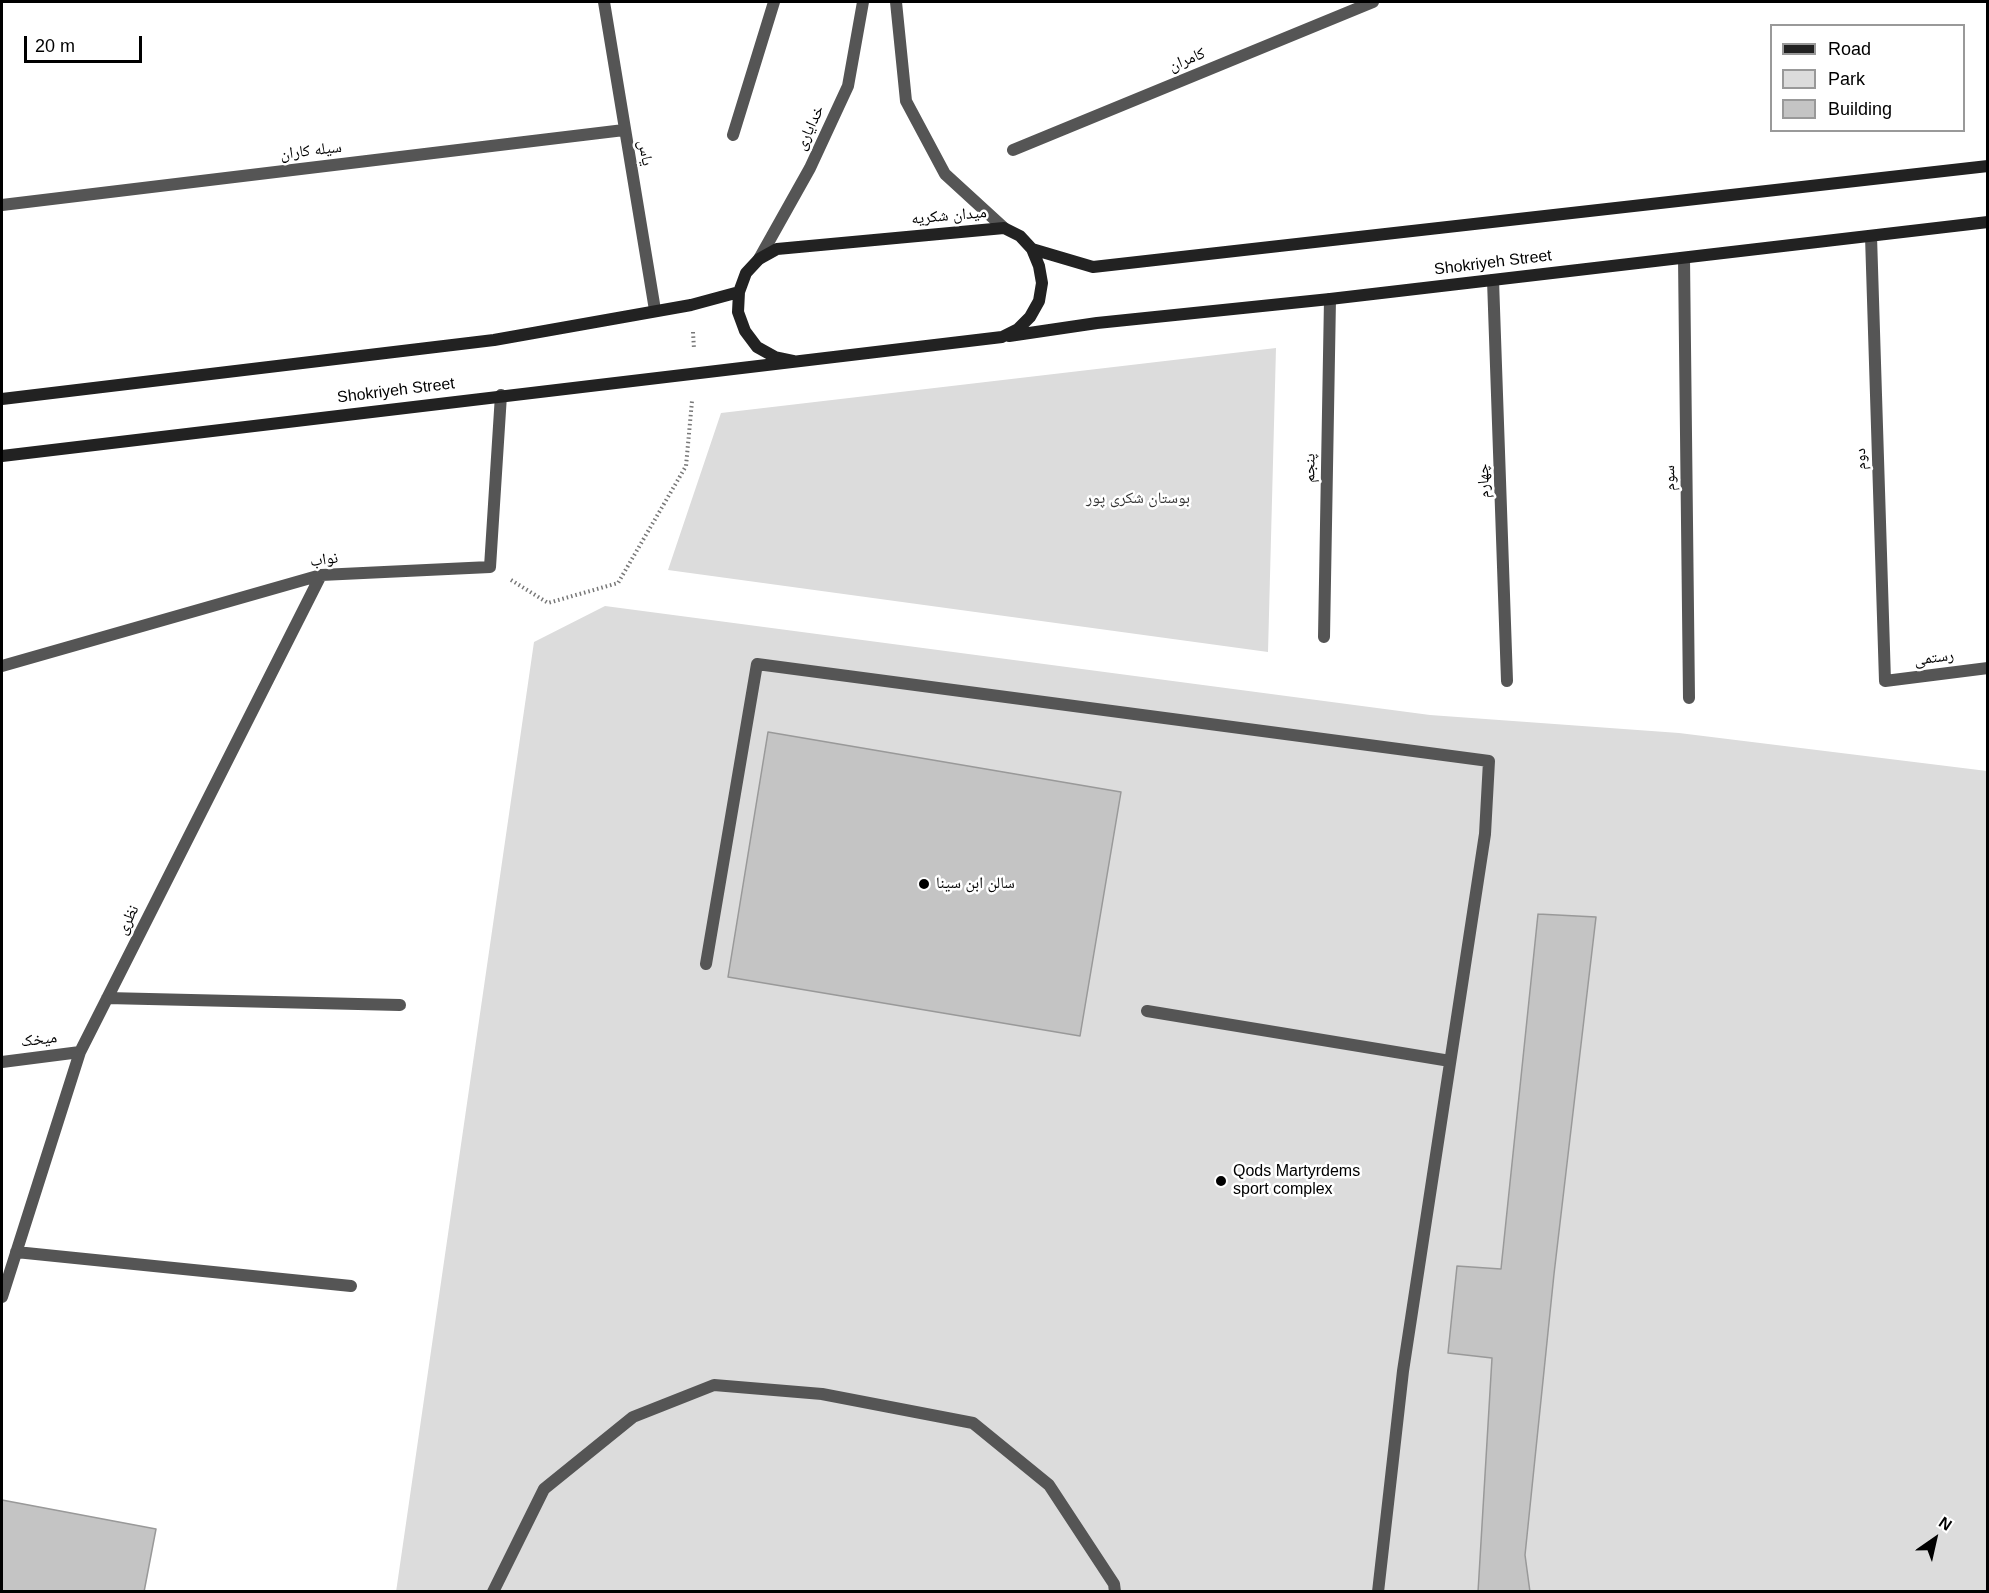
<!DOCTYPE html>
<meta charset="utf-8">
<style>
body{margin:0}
#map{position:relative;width:1989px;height:1593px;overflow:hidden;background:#fff;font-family:Arial,sans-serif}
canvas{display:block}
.frame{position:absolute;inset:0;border:3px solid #000;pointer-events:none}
.legend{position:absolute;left:1770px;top:24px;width:195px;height:108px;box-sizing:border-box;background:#fff;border:2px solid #999;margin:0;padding:8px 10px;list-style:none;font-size:18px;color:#000}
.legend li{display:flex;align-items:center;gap:12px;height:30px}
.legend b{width:30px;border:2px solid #999}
.north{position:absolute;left:1905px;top:1509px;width:60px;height:60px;-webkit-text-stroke:4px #fff;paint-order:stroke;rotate:34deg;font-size:16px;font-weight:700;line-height:24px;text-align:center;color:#000}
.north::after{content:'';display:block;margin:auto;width:21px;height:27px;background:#000;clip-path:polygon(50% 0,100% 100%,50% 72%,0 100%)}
.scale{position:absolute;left:24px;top:36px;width:118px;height:27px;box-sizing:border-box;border:3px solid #000;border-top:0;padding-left:8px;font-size:18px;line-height:21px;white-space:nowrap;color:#000;-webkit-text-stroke:4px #fff;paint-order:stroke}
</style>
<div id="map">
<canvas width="1989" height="1593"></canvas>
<div class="frame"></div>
<ul class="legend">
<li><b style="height:8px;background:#222"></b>Road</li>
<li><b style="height:16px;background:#dcdcdc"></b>Park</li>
<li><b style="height:16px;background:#c4c4c4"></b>Building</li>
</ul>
<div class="north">N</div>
<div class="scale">20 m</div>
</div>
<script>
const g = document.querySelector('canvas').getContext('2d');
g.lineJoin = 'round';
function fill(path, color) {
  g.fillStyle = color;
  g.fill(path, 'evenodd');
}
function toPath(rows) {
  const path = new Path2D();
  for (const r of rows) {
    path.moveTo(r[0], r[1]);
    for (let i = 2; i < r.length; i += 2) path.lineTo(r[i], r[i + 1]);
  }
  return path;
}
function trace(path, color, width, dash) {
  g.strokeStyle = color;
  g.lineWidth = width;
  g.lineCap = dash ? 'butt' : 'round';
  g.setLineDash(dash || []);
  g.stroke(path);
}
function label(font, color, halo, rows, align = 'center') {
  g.font = font + ' Arial,"Noto Naskh Arabic",sans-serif';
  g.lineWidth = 5;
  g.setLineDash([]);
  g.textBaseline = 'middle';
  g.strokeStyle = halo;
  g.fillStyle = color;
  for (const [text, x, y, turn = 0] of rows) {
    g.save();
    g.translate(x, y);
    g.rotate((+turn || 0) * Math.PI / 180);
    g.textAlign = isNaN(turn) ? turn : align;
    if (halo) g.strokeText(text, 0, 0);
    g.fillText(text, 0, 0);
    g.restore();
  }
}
fill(toPath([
 [1276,348,1268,652,668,570,721,413],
 [605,606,1430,715,1679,733,1987,771,1987,1591,396,1592,534,642]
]), '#dcdcdc');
const building = toPath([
 [768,732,1121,792,1080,1036,728,977,768,732],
 [1538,914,1596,917,1554,1274,1525,1555,1530,1592,1478,1592,1492,1358,1448,1353,1457,1266,1501,1269,1538,914],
 [2,1500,156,1529,144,1592,2,1592,2,1500]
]);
fill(building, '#c4c4c4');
trace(building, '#999', 1.5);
trace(toPath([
 [693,332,694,349],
 [511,580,548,603,618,583,686,466,692,401]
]), '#777', 4, [1.5, 3]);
trace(toPath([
 [706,964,757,664,1489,761,1485,834,1403,1371,1378,1592],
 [1147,1011,1450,1061],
 [493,1592,544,1489,633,1417,714,1385,822,1394,973,1423,1049,1485,1114,1584,1115,1592]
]), '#555', 12);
trace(toPath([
 [604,2,655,310],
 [733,135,774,2],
 [1013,150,1373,2],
 [2,205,624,130],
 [1871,236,1885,681,1988,668],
 [1684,258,1689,698],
 [1493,280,1507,681],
 [1324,637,1330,299],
 [2,666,321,575,490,567,501,395],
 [107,998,400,1005],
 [2,1062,80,1052],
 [16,1252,351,1286],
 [2,1297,80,1052,321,575]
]), '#555', 12);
trace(toPath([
 [896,2,906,101,945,174,1004,228],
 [759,259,810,168,848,86,863,2]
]), '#555', 12);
trace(toPath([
 [1032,249,1093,267,1988,166],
 [1009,336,1097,323,1330,299,1988,222],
 [2,399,494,340,691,305,739,292],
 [2,456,1002,337,1018,329,1030,317,1039,301,1042,283,1039,266,1032,249,1020,236,1004,228,777,249,759,259,746,273,739,292,738,312,745,331,757,347,775,357,794,361]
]), '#222', 12);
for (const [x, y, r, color] of [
 [924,884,6,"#000"],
 [1221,1181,6,"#000"]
]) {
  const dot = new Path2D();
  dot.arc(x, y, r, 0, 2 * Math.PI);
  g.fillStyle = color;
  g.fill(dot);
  trace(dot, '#fff', 2);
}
label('16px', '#000', '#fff', [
 ["کامران",1187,60,-22],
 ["خدایاری",810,128,-65],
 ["سیله کاران",311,151,-7],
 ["یاس",645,153,80],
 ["میدان شکریه",949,216,-5],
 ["Shokriyeh Street",1493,263,-7],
 ["Shokriyeh Street",396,391,-7],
 ["دوم",1861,459,-92],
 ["پنجم",1310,468,-89],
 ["سوم",1670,478,-91],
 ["چهارم",1484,481,-92],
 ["نواب",324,560,-8],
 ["رستمی",1934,658,-8],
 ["نظری",128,920,-63],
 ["میخک",39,1040,-7]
]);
label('16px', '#333', '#fff', [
 ["بوستان شکری پور",1138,499]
]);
label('16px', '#000', '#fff', [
 ["سالن ابن سینا",936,884],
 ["Qods Martyrdems",1233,1172],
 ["sport complex",1233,1190]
], 'left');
</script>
